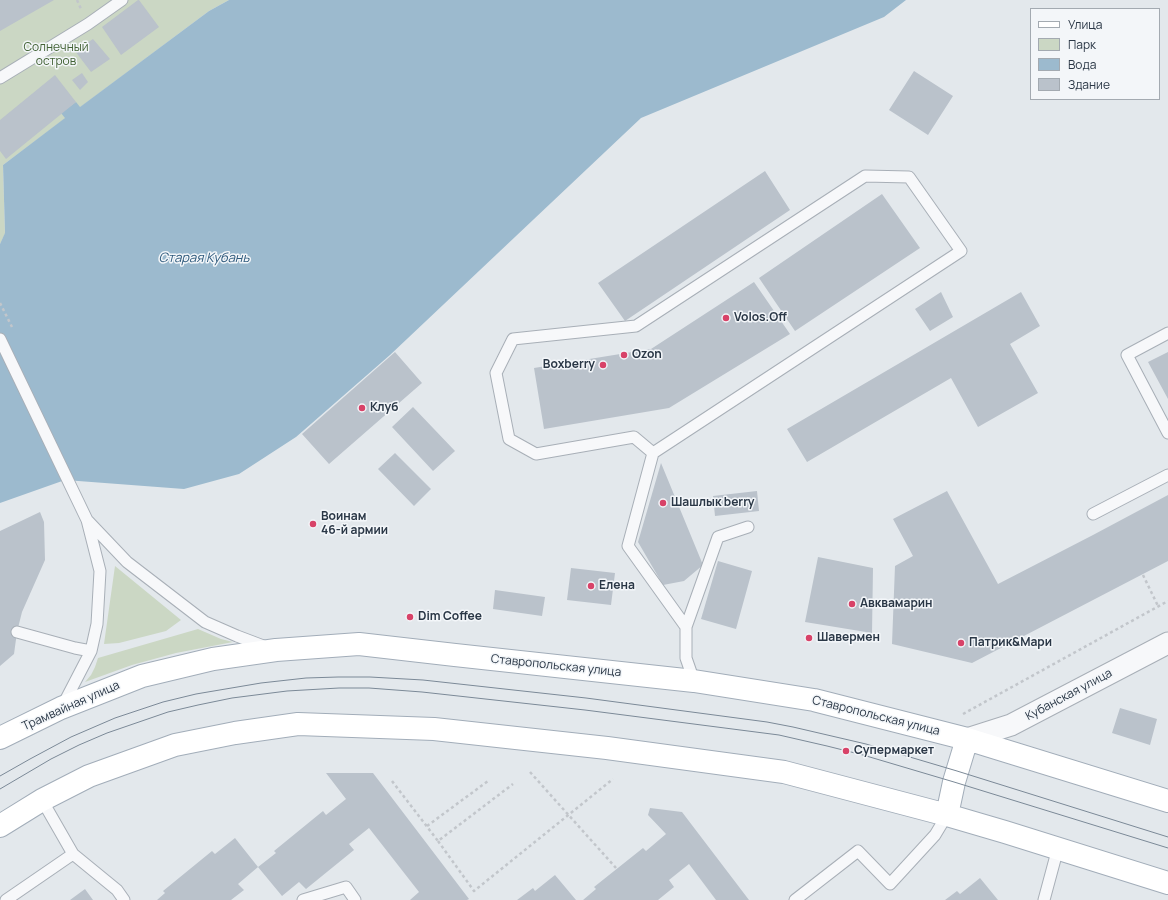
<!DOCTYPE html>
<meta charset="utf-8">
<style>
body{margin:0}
#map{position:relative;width:1168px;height:900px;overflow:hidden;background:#e3e8ec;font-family:Manrope,sans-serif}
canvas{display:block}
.legend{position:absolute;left:1030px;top:8px;width:130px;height:92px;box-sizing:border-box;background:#f3f6f9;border:1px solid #a3aab1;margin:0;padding:5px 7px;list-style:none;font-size:12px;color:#2a3746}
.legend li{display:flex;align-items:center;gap:8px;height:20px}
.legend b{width:20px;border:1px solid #a3aab1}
</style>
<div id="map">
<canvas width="1168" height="900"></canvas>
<ul class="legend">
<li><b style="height:5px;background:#fff"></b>Улица</li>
<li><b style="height:11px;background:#cbd7c4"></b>Парк</li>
<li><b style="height:11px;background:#9cbace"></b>Вода</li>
<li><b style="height:11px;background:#bac2cb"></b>Здание</li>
</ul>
</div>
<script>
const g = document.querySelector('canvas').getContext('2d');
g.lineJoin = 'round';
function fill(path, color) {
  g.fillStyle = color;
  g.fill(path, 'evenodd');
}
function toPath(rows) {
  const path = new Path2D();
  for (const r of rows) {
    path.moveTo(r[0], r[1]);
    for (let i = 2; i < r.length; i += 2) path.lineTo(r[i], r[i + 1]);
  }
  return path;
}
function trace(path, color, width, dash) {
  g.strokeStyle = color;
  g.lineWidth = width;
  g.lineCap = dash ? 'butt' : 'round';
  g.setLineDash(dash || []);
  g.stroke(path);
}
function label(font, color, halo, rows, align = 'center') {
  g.font = font + ' Manrope,sans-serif';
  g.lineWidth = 3;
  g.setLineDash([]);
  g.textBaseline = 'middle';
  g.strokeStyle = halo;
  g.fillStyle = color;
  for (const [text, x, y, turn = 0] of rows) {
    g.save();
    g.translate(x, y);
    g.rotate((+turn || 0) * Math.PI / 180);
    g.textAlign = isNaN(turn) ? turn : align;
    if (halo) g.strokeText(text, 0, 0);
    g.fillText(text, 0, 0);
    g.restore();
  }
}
fill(toPath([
 [0,0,229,0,209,11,3,165,5,234,0,244],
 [115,566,181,620,166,631,119,643,104,644],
 [198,629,221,639,233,642,176,653,132,665,85,682,91,675,95,667,98,658]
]), '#cbd7c4');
fill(toPath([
 [229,0,906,0,884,17,641,118,390,355,296,437,239,474,184,489,65,480,0,503,0,244,5,233,3,165,65,118,61,113,76,102,80,107,209,11]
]), '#9cbace');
fill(toPath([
 [0,0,54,0,0,31],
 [138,0,139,0,159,27,121,55,102,27],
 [93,39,110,59,91,72,75,51],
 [914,71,953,96,928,135,889,110],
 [82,73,88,82,80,90,72,80],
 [55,75,76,102,6,159,0,151,0,120],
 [765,171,790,210,625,321,598,283],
 [882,194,920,248,795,331,759,278],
 [754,282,790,334,669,408,544,429,534,368,651,349],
 [941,292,953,317,930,331,915,309],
 [1021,292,1040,326,1010,344,1038,393,978,427,951,378,807,462,787,429],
 [395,352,422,383,329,464,302,434],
 [1168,352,1168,399,1148,362],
 [413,407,455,451,433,471,392,427],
 [395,453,431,489,414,506,378,469],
 [661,463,703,565,684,581,663,585,638,542],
 [757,491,759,511,715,516,713,496],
 [947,491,998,584,1093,535,1168,495,1168,561,972,663,892,644,895,566,913,556,893,519],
 [40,512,44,522,45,560,22,612,17,632,14,654,0,666,0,531],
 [818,557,873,568,872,633,805,622],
 [718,561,752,571,736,629,701,619],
 [571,568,615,573,611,605,567,600],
 [495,590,545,597,542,616,493,609],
 [1120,708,1157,719,1150,745,1112,733],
 [326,773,373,773,469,899,467,900,410,900,419,892,369,828,349,844,354,850,306,889,299,882,282,896,258,867,276,853,274,851,323,811,326,815,346,799],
 [650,808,682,812,749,900,716,900,689,864,669,880,674,887,658,900,583,900,596,889,594,887,643,848,646,851,666,834,648,815],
 [235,838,258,867,238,884,244,890,231,900,157,900,165,893,163,891,212,851,215,854],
 [555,875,576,900,517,900,533,888,535,891],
 [980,878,998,900,945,900,957,891,960,894],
 [85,889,93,900,70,900]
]), '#bac2cb');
const lane = toPath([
 [0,78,88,24,122,0],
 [1168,333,1127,355,1168,433],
 [0,339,87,520,100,571,97,624,91,651,63,705],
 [653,453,634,437,536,454,509,439,496,373,513,339,636,326,865,176,909,177,961,251,653,453,628,546,686,627],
 [1093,514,1168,475],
 [88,521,127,562,205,622,237,636,266,647],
 [17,632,75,648,91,651],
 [694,681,686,658,686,627,718,537,748,527],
 [73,854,117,890,124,900],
 [6,900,73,854,42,800],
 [303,900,346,887,355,900],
 [795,900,858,851,890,884,935,835,947,815],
 [1044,900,1058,848]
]);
const street = toPath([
 [967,739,1011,725,1168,643]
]);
const primary = toPath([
 [0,738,61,708,142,676,213,659,276,650,359,644,455,655,694,681,814,700,967,739,1168,801],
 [947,815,954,782,967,739],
 [0,826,42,800,89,776,175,745,235,733,298,724,434,729,607,748,784,772,947,815,1005,832,1168,883]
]);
trace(lane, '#a8afb7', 13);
trace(street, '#a8afb7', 23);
trace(primary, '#a2adb9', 24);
trace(toPath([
 [77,0,81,9],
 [0,303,12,327],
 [1143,575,1158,606],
 [963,714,1168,601],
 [530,772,616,868],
 [392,781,438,841,513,784],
 [427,826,488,781],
 [438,841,474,891,613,779]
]), '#c2c6cb', 2.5, [3, 3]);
trace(lane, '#f7f8fa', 11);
trace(street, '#f7f8fa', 21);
trace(primary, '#fff', 22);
trace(toPath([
 [0,776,30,759,71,737,115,718,163,702,196,694,261,683,306,678,338,677,370,677,423,680,586,698,767,722,793,727,866,744,957,771,1168,837],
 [0,789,51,759,79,745,107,733,168,712,198,705,232,698,287,691,339,688,369,688,422,692,585,710,779,735,827,746,863,755,954,782,1168,848]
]), '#7b8997', 1);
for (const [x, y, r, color] of [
 [726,318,4,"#d84268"],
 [624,355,4,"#d84268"],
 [603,365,4,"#d84268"],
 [362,408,4,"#d84268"],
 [663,503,4,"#d84268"],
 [313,524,4,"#d84268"],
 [591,586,4,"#d84268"],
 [852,604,4,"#d84268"],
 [410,617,4,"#d84268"],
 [809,638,4,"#d84268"],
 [961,643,4,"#d84268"],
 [846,751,4,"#d84268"]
]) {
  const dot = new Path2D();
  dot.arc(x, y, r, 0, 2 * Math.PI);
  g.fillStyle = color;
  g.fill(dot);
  trace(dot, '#f3f6f9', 1.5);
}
label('12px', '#436336', '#f3f6f9', [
 ["Солнечный",56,48],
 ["остров",56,62]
]);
label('bold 12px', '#2a3746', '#f3f6f9', [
 ["Volos.Off",734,318],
 ["Ozon",632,355],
 ["Boxberry",595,365,"right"],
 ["Клуб",370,408],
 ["Шашлык berry",671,503],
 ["Воинам",321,517],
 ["46-й армии",321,531],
 ["Елена",599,586],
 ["Авквамарин",860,604],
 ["Dim Coffee",418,617],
 ["Шавермен",817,638],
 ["Патрик&Мари",969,643],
 ["Супермаркет",854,751]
], 'left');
label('12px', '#2a3746', '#f3f6f9', [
 ["Ставропольская улица",556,666,6],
 ["Кубанская улица",1069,695,-28],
 ["Трамвайная улица",71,706,-24],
 ["Ставропольская улица",876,716,14]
]);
label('italic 13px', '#305b7d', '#f3f6f9', [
 ["Старая Кубань",204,258]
]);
</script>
